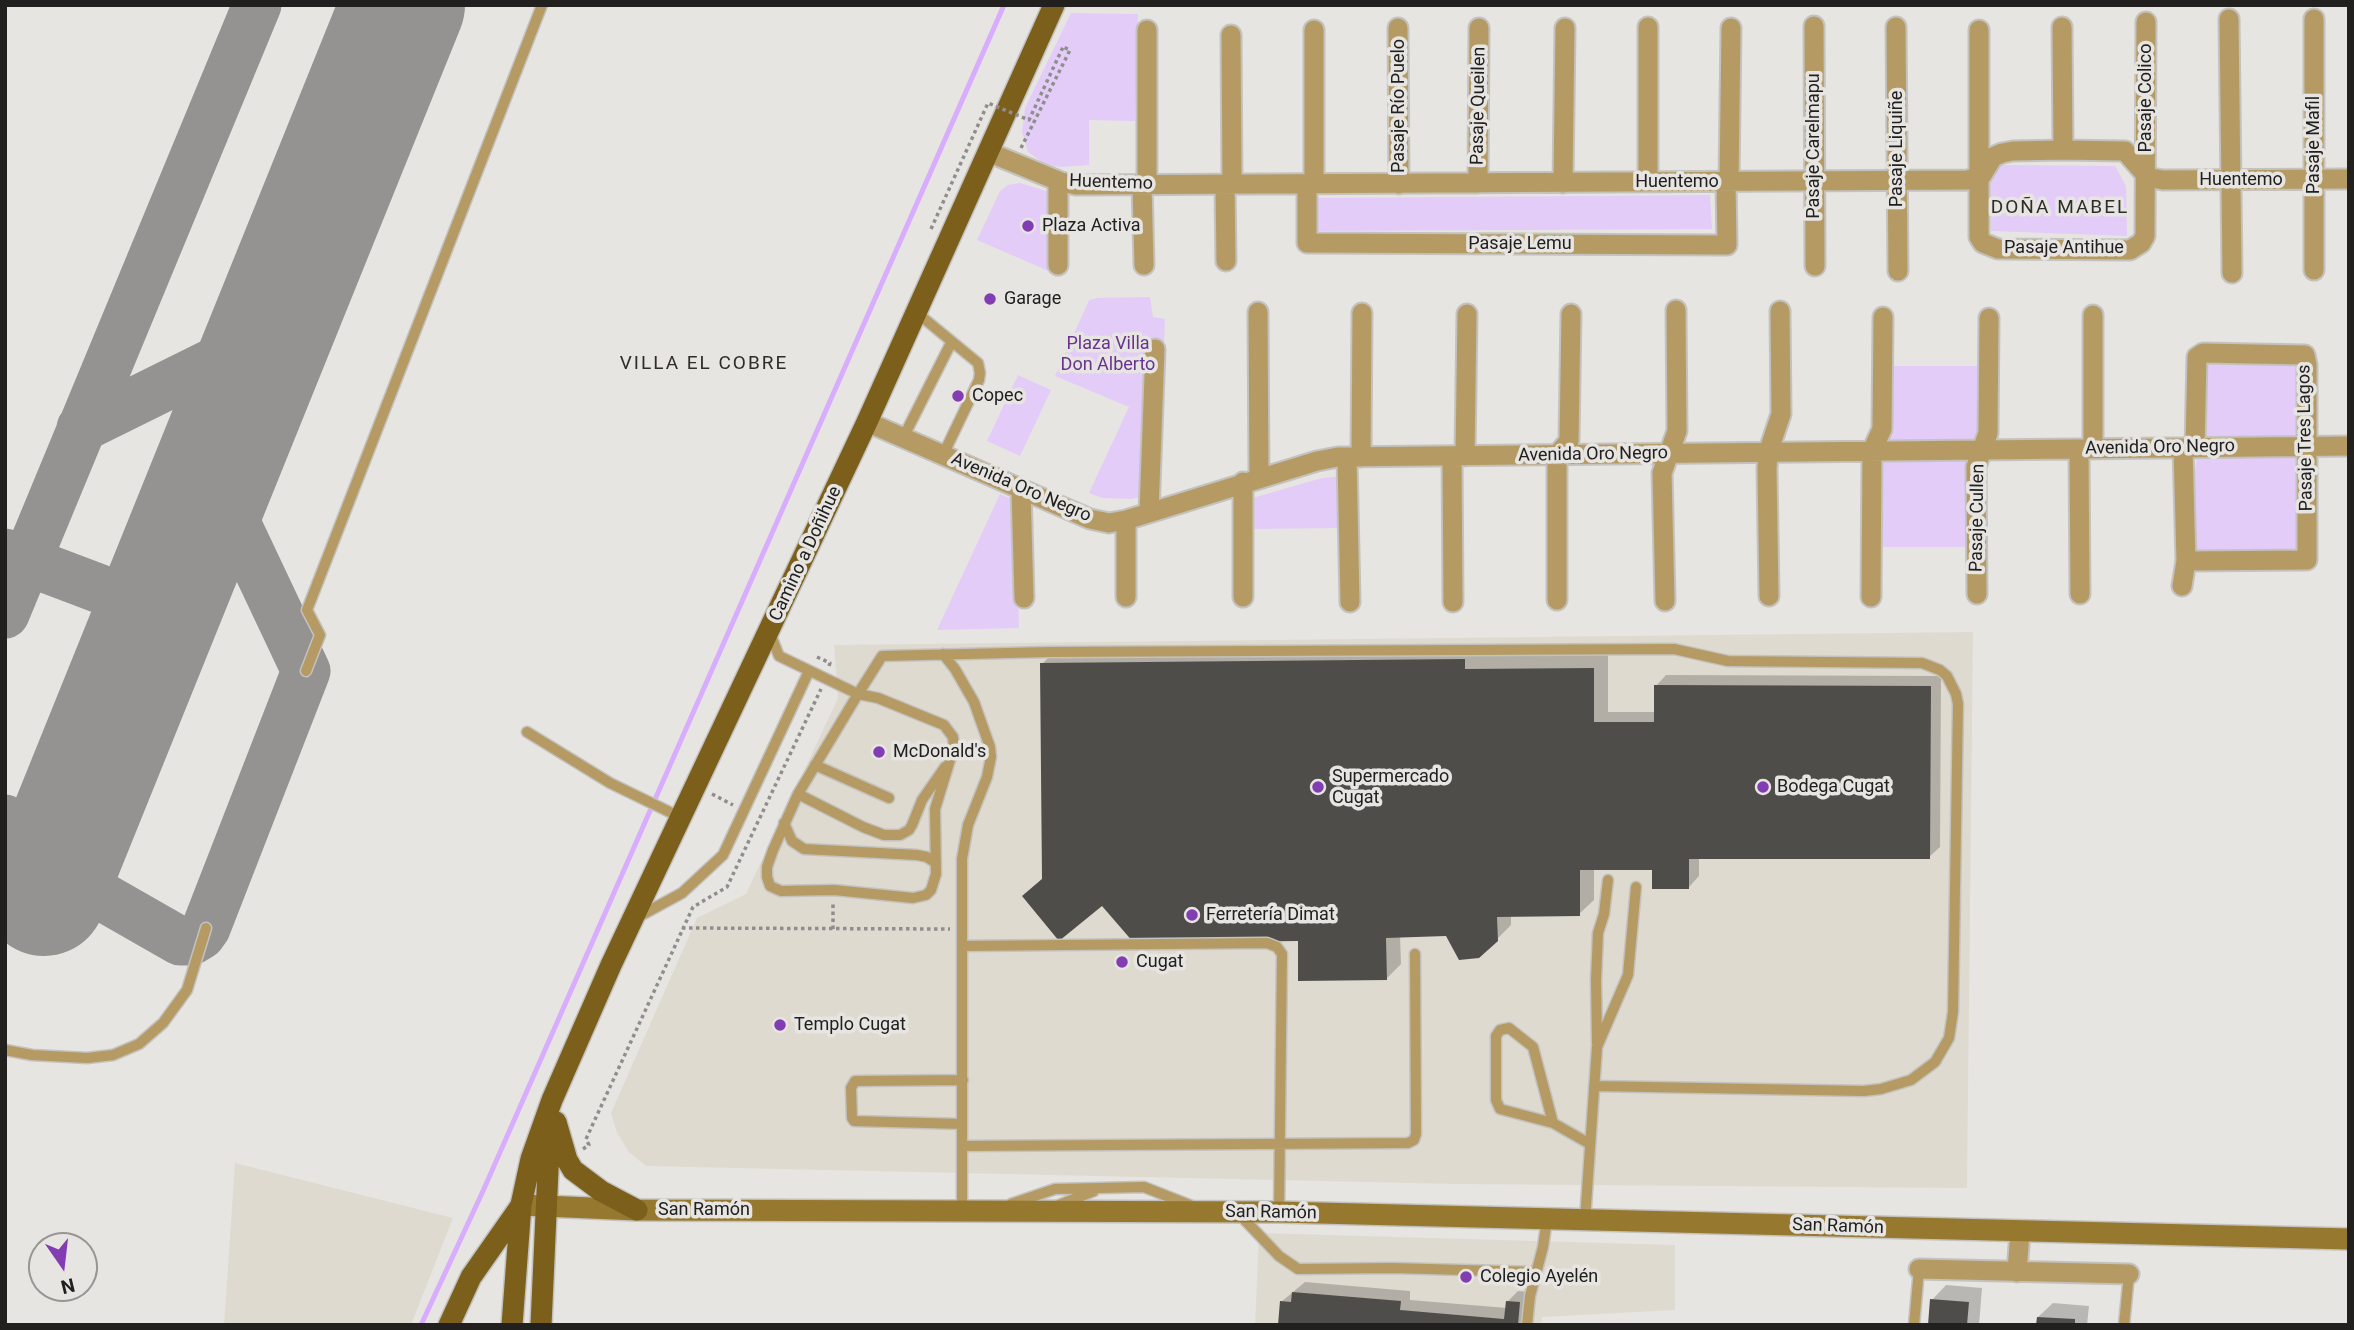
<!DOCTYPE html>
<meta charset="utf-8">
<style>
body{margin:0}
#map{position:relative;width:2354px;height:1330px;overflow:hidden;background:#e7e5e2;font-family:Roboto,sans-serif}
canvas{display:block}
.frame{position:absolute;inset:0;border:7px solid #21201f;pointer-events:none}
.north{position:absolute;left:28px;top:1232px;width:70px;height:70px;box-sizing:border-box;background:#e7e5e2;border:2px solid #989694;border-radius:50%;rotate:166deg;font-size:19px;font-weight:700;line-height:28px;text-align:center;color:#21201f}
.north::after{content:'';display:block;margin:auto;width:24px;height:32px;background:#813db1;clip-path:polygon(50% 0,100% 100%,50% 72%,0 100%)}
</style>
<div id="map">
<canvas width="2354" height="1330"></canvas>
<div class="frame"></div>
<div class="north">N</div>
</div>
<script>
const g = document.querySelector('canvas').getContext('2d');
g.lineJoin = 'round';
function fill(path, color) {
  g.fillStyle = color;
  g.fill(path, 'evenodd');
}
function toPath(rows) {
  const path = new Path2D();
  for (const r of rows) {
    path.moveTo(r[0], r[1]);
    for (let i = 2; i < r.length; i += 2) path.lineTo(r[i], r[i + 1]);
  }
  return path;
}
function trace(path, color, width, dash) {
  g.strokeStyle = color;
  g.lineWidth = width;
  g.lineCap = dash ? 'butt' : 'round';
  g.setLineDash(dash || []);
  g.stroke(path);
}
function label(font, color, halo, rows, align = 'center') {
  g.font = font + ' Roboto,sans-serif';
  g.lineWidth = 7;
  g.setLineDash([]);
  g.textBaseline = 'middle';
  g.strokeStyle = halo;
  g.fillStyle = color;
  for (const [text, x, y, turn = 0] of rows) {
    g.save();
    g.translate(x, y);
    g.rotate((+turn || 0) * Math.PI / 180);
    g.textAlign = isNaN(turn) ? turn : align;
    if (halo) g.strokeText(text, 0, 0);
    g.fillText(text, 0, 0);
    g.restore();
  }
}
fill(toPath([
 [1973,632,1967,1188,1456,1184,646,1166,629,1152,617,1133,611,1113,697,918,746,894,838,698,834,645],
 [235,1163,453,1218,411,1325,224,1325],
 [1259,1233,1675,1245,1675,1310,1542,1317,1541,1325,1255,1325]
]), '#dfdad0');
fill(toPath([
 [1071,13,1138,14,1135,121,1089,120,1089,165,1060,167,1045,164,1028,152,1022,132,1025,108],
 [2000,165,2115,166,2126,186,2127,236,1991,231,1990,182],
 [1020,183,1050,192,1051,272,977,240,1000,191,1008,185],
 [1710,195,1712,229,1318,231,1317,198],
 [1150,297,1153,317,1165,319,1164,342,1149,346,1140,497,1132,499,1102,498,1089,493,1129,407,1055,376,1089,300,1097,298],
 [2299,360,2303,554,2193,556,2192,488,2201,435,2205,362],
 [1887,366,1983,366,1971,547,1878,547,1878,471],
 [1018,375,1051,390,1020,456,987,441],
 [1344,476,1344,528,1249,529,1249,499,1322,478],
 [1000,494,1016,501,1019,628,937,630]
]), '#e3ccf8');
fill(toPath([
 [1479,645,1479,655,1608,654,1608,712,1655,712,1656,686,1666,675,1941,676,1940,847,1929,857,1699,857,1699,876,1689,887,1654,868,1594,868,1594,900,1579,914,1511,915,1511,925,1496,940,1447,935,1400,936,1401,964,1387,978,1299,939,1102,903,1024,896,1043,878,1042,664,1056,650],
 [1305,1282,1410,1291,1410,1300,1507,1308,1507,1302,1518,1291,1530,1292,1527,1325,1279,1325,1281,1302],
 [1946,1285,1982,1288,1979,1325,1930,1325,1932,1300],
 [2053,1303,2089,1306,2087,1325,2038,1325,2038,1317]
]), '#0003');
trace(toPath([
 [421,1325,483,1191,1004,5]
]), '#d8adfe', 5);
trace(toPath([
 [81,428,269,335],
 [5,553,132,601,152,598,168,585],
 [5,614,257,5],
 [5,819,54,869,180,941,191,941,201,935,206,928,306,671,213,474],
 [5,878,33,882,48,875,54,869]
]), '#949391', 49);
trace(toPath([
 [44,894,403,5]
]), '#949391', 124);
fill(toPath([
 [1465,659,1465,669,1594,668,1594,722,1654,722,1654,685,1931,686,1930,859,1689,859,1689,889,1652,889,1652,870,1580,870,1580,916,1497,917,1498,941,1479,958,1459,960,1446,936,1386,938,1387,980,1298,981,1298,941,1134,943,1102,906,1059,941,1022,896,1042,879,1040,663],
 [1292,1292,1401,1301,1400,1310,1504,1319,1506,1301,1520,1302,1518,1325,1278,1325,1280,1301,1291,1302],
 [1930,1299,1969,1302,1967,1325,1928,1325],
 [2037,1317,2075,1319,2075,1325,2036,1325]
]), '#4f4d4a');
const lane = toPath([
 [916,312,978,363,980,373,979,380,943,455],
 [903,438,951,343],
 [770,633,779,656,858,694,878,698,944,725,953,737,954,747,935,809,936,874,931,890,926,895,913,898,834,890,781,891,770,886,767,877,767,867,773,850,798,794,858,694,882,656,1049,652,1674,649,1728,661,1922,663,1940,670,1947,676,1956,694,1958,704,1953,1012,1949,1038,1935,1062,1911,1080,1881,1089,1864,1091,1594,1086],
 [943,654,955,669,974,702,990,747,991,757,987,777,968,825,962,859,962,1212],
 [306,671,320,635,307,610,542,5],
 [527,732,610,783,680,817],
 [815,765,889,798],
 [798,794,863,827,884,835,900,835,909,830,912,825,922,800,945,767],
 [784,823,792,841,804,849,917,855,927,857,936,863],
 [636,918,682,893,723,855,809,671],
 [962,946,1267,943,1277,947,1282,954,1279,1212],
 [1597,1043,1596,980,1598,933,1604,914,1608,880],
 [5,1050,32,1055,87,1058,113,1055,139,1044,163,1023,187,990,206,928],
 [1553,1123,1533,1047,1509,1028,1500,1030,1496,1036,1496,1100,1500,1109,1553,1123,1590,1144],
 [962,1124,854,1121,852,1118,851,1088,855,1081,963,1080],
 [962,1146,1408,1143,1414,1140,1416,1134,1415,954],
 [1011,1204,1055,1189,1144,1187,1192,1206],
 [1059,1205,1094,1191],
 [1240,1215,1279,1256,1298,1269,1392,1268,1536,1272],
 [1585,1220,1597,1047,1628,975,1636,887],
 [1527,1325,1530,1296,1543,1247,1547,1219],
 [1914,1325,1919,1269],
 [2124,1325,2129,1274]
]);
const street = toPath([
 [2229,19,2232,273],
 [2314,19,2314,270],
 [1814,26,1815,266],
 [1896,27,1898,271],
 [2062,27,2063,150],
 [1398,28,1399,184],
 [1147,30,1147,185],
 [1979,30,1979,237,1983,243,1998,249,2130,250,2141,243,2145,236,2146,22],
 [1231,35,1232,184],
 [988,152,1061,182,1076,185,1968,180,1982,175,1993,157,2002,153,2013,151,2063,150,2125,151,2145,174,2152,178,2163,180,2349,179],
 [1058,181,1058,265],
 [1648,182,1648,27],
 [1729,182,1731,28],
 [1478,183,1479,28],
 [1563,183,1565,28],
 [1307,184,1307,243,1727,245,1726,182],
 [1314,184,1314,30],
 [1142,185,1144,265],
 [1225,185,1226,261],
 [1258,312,1259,477],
 [867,422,1090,519,1109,523,1126,520,1317,461,1338,457,2349,446],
 [2079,449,2080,594],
 [2093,449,2093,315],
 [1452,456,1453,602],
 [1465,456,1467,314],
 [1347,457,1350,602],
 [1361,457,1362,313],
 [1021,490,1024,598],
 [1149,512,1155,349],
 [1126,520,1126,597],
 [2186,561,2307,560,2307,365,2305,355,2203,353,2197,357,2195,448],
 [2182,586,2186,561,2183,448],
 [1977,594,1976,467,1988,433,1989,318],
 [1769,596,1767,469,1768,453,1781,414,1780,311],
 [1243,597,1243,482],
 [1871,597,1872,451,1882,429,1883,317],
 [1557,600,1557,455,1569,441,1571,314],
 [1665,601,1662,473,1677,431,1676,310],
 [1919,1269,2129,1274],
 [2017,1272,2020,1232]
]);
const secondary = toPath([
 [521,1205,637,1210,1279,1212,2349,1239]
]);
const primary = toPath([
 [556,1122,567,1160,573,1170,601,1191,637,1210],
 [449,1325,471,1277,520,1207],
 [512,1325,521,1205,531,1159,552,1100,611,965,867,422,1054,5],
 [541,1325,550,1126]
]);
trace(lane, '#c3c2bf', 13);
trace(street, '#c3c2bf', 23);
trace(secondary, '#c3c2bf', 24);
trace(primary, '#c3c2bf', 24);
trace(toPath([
 [1021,148,1070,50,1063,47],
 [817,657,830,663,829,666],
 [712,794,733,805],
 [682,928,950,929],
 [833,929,833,903],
 [583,1149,589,1145,586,1139,693,907,727,887,821,689]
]), '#908e8c', 3.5, [3.5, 3.5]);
trace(lane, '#b59b63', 10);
trace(street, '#b59b63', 19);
trace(secondary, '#96782f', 21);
trace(primary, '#7b5f1a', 21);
trace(toPath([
 [931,229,988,103,1029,120,1063,47]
]), '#908e8c', 3.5, [3.5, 3.5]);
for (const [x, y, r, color] of [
 [1028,226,7,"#813db1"],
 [990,299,7,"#813db1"],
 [958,396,7,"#813db1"],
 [879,752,7,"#813db1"],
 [1318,787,7,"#813db1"],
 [1763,787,7,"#813db1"],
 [1192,915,7,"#813db1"],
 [1122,962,7,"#813db1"],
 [780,1025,7,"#813db1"],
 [1466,1277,7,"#813db1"]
]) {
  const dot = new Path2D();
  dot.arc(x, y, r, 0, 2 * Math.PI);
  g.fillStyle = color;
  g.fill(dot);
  trace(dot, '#e7e5e2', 2.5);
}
label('18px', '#21201f', '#e7e5e2', [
 ["Pasaje Colico",2146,98,-90],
 ["Pasaje Río Puelo",1399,106,-90],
 ["Pasaje Queilen",1479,106,-89],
 ["Pasaje Mafil",2314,145,-90],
 ["Pasaje Carelmapu",1814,146,-90],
 ["Pasaje Liquiñe",1897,149,-90],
 ["Huentemo",2241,180],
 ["Huentemo",1677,182],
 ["Huentemo",1111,183,2],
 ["Pasaje Lemu",1520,244],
 ["Pasaje Antihue",2064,248],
 ["Pasaje Tres Lagos",2306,438,-91],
 ["Avenida Oro Negro",2160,448,-1],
 ["Avenida Oro Negro",1593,455,-1],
 ["Avenida Oro Negro",1021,488,23],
 ["Pasaje Cullen",1978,518,-89],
 ["Camino a Doñihue",806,554,-65],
 ["San Ramón",704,1210],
 ["San Ramón",1271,1213,1],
 ["San Ramón",1838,1227,2]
]);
label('18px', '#21201f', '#e7e5e2', [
 ["Plaza Activa",1042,226],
 ["Garage",1004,299],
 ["Copec",972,396],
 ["McDonald's",893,752],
 ["Supermercado",1332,777],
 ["Cugat",1332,798],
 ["Bodega Cugat",1777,787],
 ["Ferretería Dimat",1206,915],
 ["Cugat",1136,962],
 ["Templo Cugat",794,1025],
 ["Colegio Ayelén",1480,1277]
], 'left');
label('18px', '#68328e', '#e7e5e2', [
 ["Plaza Villa",1108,344],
 ["Don Alberto",1108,365]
]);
g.letterSpacing = '2px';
label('19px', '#2f2d2a', '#e7e5e2', [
 ["DOÑA MABEL",2060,208],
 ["VILLA EL COBRE",704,364]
]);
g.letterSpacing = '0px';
</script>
